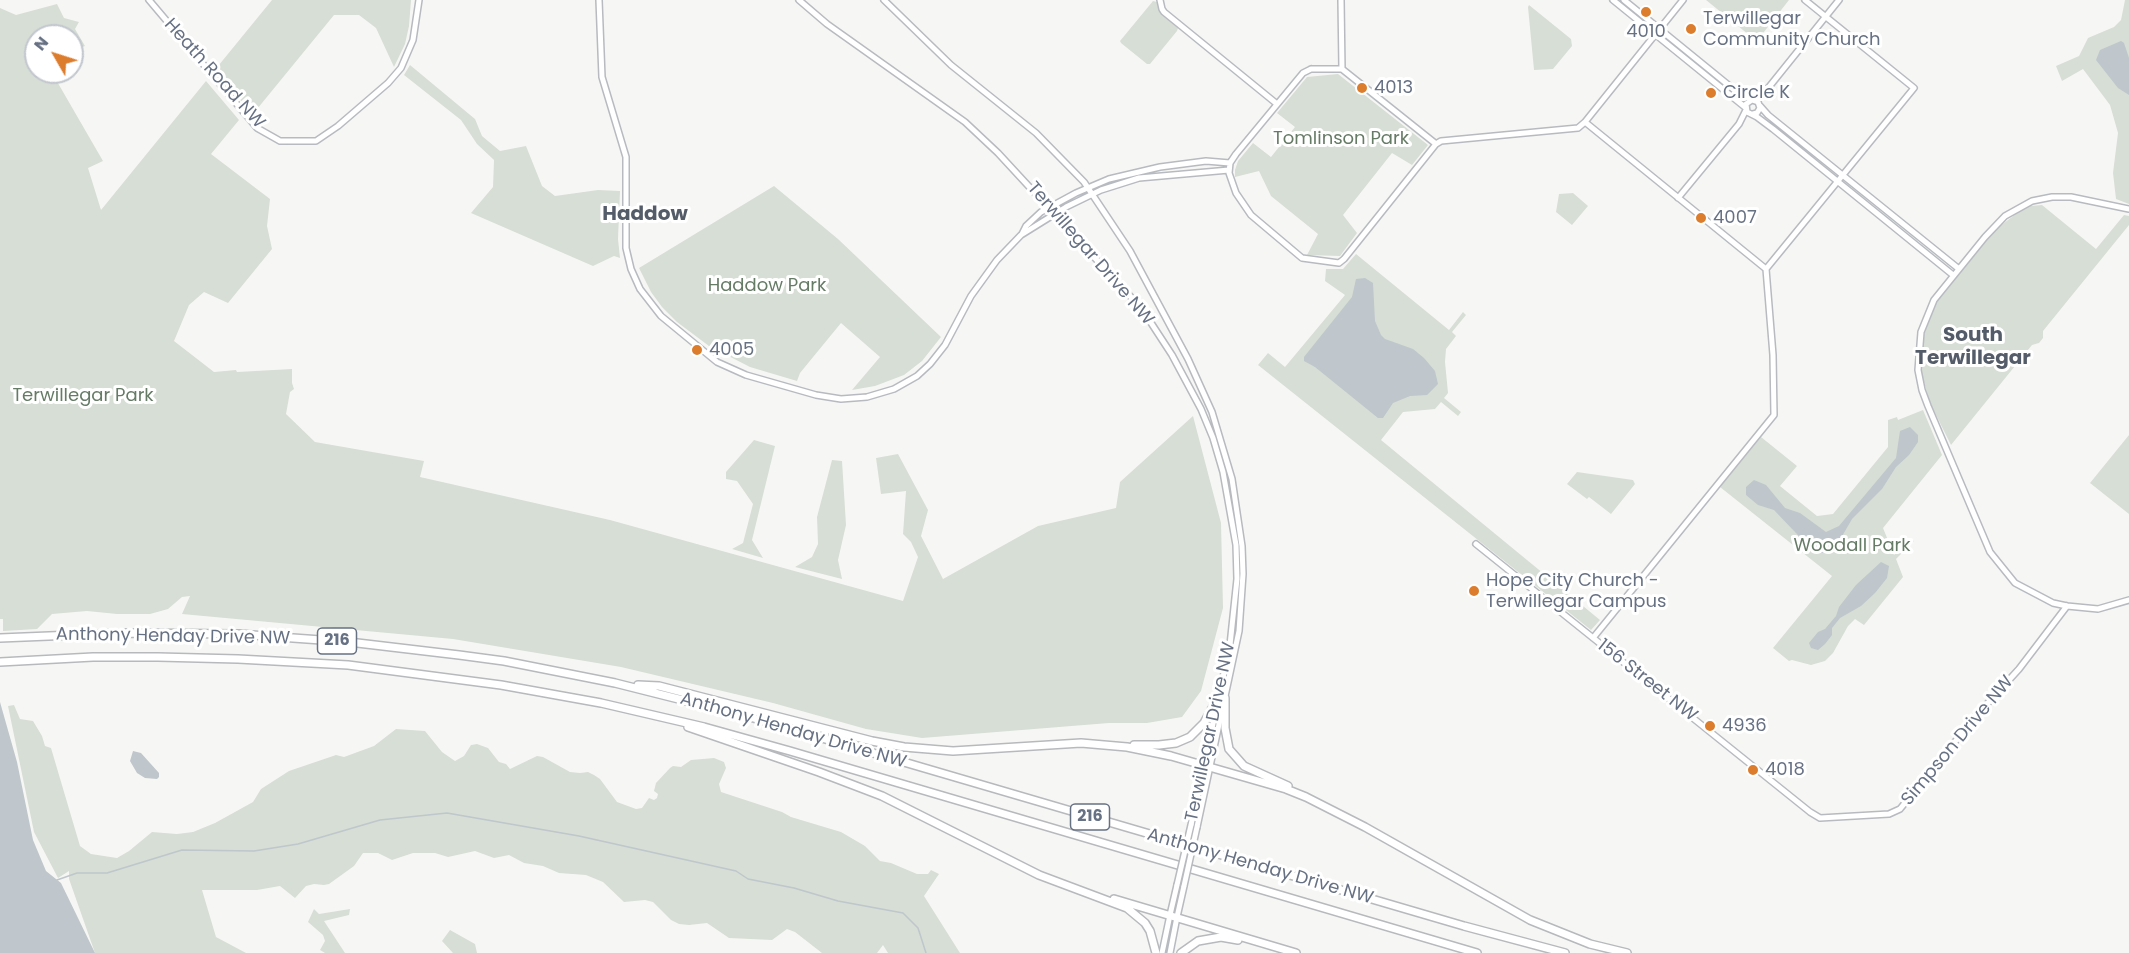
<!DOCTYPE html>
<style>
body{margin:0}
#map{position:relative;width:2129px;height:953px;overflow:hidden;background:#f6f7f4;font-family:Poppins,sans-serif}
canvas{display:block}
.north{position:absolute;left:24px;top:24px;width:60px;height:60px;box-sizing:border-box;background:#fff;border:2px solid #c2c6ce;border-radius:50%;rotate:309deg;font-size:16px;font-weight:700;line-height:24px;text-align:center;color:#677184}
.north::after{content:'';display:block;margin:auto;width:21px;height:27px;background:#dc7d2e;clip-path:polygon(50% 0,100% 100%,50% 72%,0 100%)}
</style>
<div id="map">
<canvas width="2129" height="953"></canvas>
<div class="north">N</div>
</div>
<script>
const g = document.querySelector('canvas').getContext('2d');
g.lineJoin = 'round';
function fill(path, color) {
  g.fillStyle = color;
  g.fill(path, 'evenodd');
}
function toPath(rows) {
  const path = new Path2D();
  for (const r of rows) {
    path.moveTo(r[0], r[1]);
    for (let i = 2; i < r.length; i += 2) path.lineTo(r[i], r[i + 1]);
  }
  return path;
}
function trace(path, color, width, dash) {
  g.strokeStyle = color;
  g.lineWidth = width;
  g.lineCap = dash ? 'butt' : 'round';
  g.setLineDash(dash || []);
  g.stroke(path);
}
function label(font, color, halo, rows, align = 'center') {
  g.font = font + ' Poppins,sans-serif';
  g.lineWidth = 6;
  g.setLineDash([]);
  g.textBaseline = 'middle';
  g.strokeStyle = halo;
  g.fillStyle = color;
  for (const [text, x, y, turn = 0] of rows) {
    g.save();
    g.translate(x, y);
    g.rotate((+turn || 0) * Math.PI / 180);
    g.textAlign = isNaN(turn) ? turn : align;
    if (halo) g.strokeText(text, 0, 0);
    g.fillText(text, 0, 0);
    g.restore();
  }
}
fill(toPath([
 [272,0,411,0,409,26,405,44,394,67,376,28,359,15,334,15,253,114,214,71],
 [1706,0,1789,0,1760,37,1754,39],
 [2125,0,2129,0,2129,204,2116,199,2113,173,2118,133,2110,105,2083,69,2062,81,2056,66,2079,56,2088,38,2114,27,2121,20],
 [1153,1,1157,2,1159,11,1178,28,1177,31,1150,64,1147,64,1121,43,1120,41],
 [57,4,64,18,79,22,75,29,85,46,72,51,72,36,36,36,36,72,45,72,45,74,55,78,103,161,88,168,101,210,206,81,239,120,211,154,270,199,267,226,272,249,228,303,204,292,189,305,174,341,214,372,236,370,237,372,292,369,292,383,294,389,290,392,286,414,315,442,424,461,420,477,610,520,903,601,918,557,911,542,903,534,906,491,881,494,876,458,898,454,928,510,921,536,943,579,1038,526,1116,508,1120,482,1193,416,1221,523,1223,608,1201,691,1182,717,1147,723,1109,723,922,738,866,729,773,703,621,667,453,639,182,614,190,596,182,597,168,609,150,614,117,614,87,611,52,614,37,629,3,631,3,619,0,619,0,8,16,15],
 [1529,5,1571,39,1572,46,1553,69,1534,70,1528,7],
 [410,65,475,119,482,136,500,151,526,146,542,186,555,196,598,190,620,191,618,239,620,258,614,256,593,266,471,213,493,187,494,160,477,144,461,120,404,75],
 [1338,74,1428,145,1412,165,1392,153,1343,215,1357,233,1340,256,1307,255,1318,234,1271,196,1259,171,1235,177,1235,170,1238,161,1253,143,1271,157,1295,127,1277,113,1307,77],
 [774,186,838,239,941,337,922,361,904,375,875,386,852,390,880,357,841,323,800,373,797,381,750,367,709,346,677,322,662,307,651,292,639,268],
 [1573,193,1588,206,1572,225,1556,212,1559,194],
 [2042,205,2096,249,2124,215,2129,216,2129,225,2043,331,2043,338,2039,343,2032,345,1951,445,1930,403,1922,375,1922,343,1927,325,1937,302,1996,229,2020,211,2030,206],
 [1356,254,1449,330,1463,312,1466,315,1452,332,1456,336,1446,349,1445,362,1448,393,1444,398,1461,412,1458,416,1441,402,1435,409,1403,412,1381,440,1600,620,1591,630,1258,365,1268,353,1285,367,1345,295,1325,281,1326,269,1343,269],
 [1923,410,1942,455,1883,528,1894,555,1911,539,1914,541,1896,559,1903,577,1864,625,1855,619,1848,626,1833,653,1825,661,1811,665,1792,660,1789,661,1773,648,1832,576,1720,487,1761,437,1797,466,1780,486,1817,516,1833,514,1888,447,1888,420,1897,417,1898,420],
 [2129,435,2129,514,2090,483],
 [754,440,775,446,752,540,763,558,732,549,743,543,753,504,737,481,726,479,726,472],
 [832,460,842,461,846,525,838,560,842,579,795,567,812,557,818,544,817,517],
 [1577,472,1633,480,1635,484,1611,514,1589,497,1587,499,1567,484],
 [14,705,20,719,33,721,42,736,45,746,51,748,80,846,91,854,117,858,129,851,152,832,177,834,193,832,215,823,253,802,261,789,289,771,336,755,344,757,374,746,396,729,425,731,442,752,455,761,464,756,471,745,477,744,488,748,499,762,506,764,510,769,537,756,543,757,570,772,580,773,588,772,594,775,600,779,617,802,636,809,642,808,649,798,654,800,657,798,658,794,654,791,656,783,670,768,673,766,681,767,691,760,714,758,724,762,726,768,719,784,721,792,782,812,791,817,841,832,865,846,880,861,891,863,917,874,928,874,931,870,939,874,924,896,960,953,888,953,883,945,877,953,822,953,795,932,787,929,772,940,729,938,707,923,689,925,679,924,671,920,653,902,645,900,624,902,603,882,586,875,559,873,543,866,524,863,509,855,494,858,475,851,448,857,435,853,413,853,392,860,378,853,363,853,354,866,329,884,324,885,314,884,306,886,295,898,280,886,257,890,202,890,216,937,246,953,95,953,69,879,69,871,58,878,34,832,8,706],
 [314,909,319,914,350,909,349,915,324,921,345,953,325,953,320,950,325,941,323,935,308,922],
 [450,930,475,944,477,953,453,953,442,941]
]), '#d7ded5');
fill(toPath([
 [2121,41,2124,43,2129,58,2129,95,2118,88,2096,60,2100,50],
 [1365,278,1373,283,1375,321,1381,335,1385,339,1413,349,1424,358,1435,371,1438,384,1427,395,1410,396,1393,403,1383,418,1378,418,1315,367,1304,361,1304,357,1352,297,1356,279],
 [1910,427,1918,435,1918,442,1909,455,1896,467,1882,489,1852,519,1841,538,1827,552,1816,554,1774,510,1758,505,1746,495,1746,487,1754,480,1766,485,1785,508,1800,513,1826,532,1839,526,1896,458,1900,431],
 [1881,562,1889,566,1887,578,1875,593,1861,606,1840,618,1832,628,1832,635,1825,644,1818,650,1811,648,1809,643,1818,632,1825,629,1836,616,1839,607,1856,585],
 [0,702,17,762,33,840,46,871,61,883,95,953,0,953],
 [133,751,141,753,159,773,159,777,157,779,145,778,137,773,130,761]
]), '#bfc6cc');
trace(toPath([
 [57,880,77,873,107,873,182,850,254,851,298,844,380,820,447,813,579,836,736,871,748,879,794,888,838,901,903,913,918,928,926,953]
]), '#bfc6cc', 1.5);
const secondary = toPath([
 [149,0,257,128,280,141,316,141,338,126,388,83,401,68,413,40,419,0],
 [599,0,602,77,626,157,626,248,631,269,640,289,661,316,717,362,746,375,816,395,841,399,867,397,894,389,917,376,930,364,945,345,971,296,997,260,1021,235,1066,207,1101,190,1139,178,1229,170],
 [1160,0,1162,9,1164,12,1277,104],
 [1341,0,1342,69],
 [1613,0,1746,108],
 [1624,0,1737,92,1752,100],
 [1683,0,1585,122,1766,269],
 [1311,69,1342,69,1436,144,1344,259,1339,263,1302,258,1251,215,1236,193,1229,173,1230,163,1236,154,1303,73,1311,69],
 [1753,100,1769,87,1839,0],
 [1760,106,1768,115,1959,269],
 [1753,114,1757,113,1760,108,1758,102,1752,100,1746,104,1747,112,1757,117,1773,129,1953,275],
 [1436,144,1441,141,1578,128,1585,122],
 [1678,198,1739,124,1746,110],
 [2129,209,2071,197,2052,197,2032,201,2005,216,1985,237,1934,300,1921,332,1918,370,1922,390,1928,406,1990,552,2015,583,2053,603,2067,606,2098,609,2129,600],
 [1022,234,1026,226,1041,212,1076,193,1109,179,1160,167,1206,161,1230,163],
 [1766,269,1914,88,1805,0],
 [1476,544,1810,812,1820,818,1889,814,1900,809,1976,716,2019,669,2067,606],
 [1593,638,1774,415,1773,355,1766,269],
 [1162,953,1170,915],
 [1170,953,1177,917]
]);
const primary = toPath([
 [799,0,827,24,965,122,998,153,1142,309,1172,355,1201,409,1213,438,1223,472,1236,545,1237,579,1230,645,1191,825],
 [884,0,951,65,1036,133,1084,182,1130,251,1188,359,1212,412,1232,479,1242,546,1243,574,1239,631,1197,827],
 [1170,915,1177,885],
 [1177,917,1184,886]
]);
const highway = toPath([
 [0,638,122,633,239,634,293,638,349,642,459,655,504,661,615,683,750,717,1464,926,1565,953],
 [0,662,93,657,158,657,238,659,348,665,501,685,601,703,704,727,790,751,1477,953],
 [638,685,659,686,872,741,904,747,953,751,1081,743,1127,747,1171,756,1286,789,1306,797,1365,827,1530,920,1590,944,1627,953],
 [1225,698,1225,728,1229,749,1244,766,1288,786],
 [688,727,819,772,882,796,1039,875,1127,908,1145,923,1150,931,1156,953],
 [1134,745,1159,745,1176,743,1190,737,1204,723,1219,696],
 [1114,899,1296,953],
 [1181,953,1198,941,1221,937,1238,940]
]);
trace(secondary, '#b7bac0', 8);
trace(primary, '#b8babf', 8);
trace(highway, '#b7b9bd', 10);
trace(secondary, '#fff', 5);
trace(primary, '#fff', 5);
trace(highway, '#fff', 7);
const primaryBridge = toPath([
 [1177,885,1191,825],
 [1184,886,1197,827]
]);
trace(primaryBridge, '#b8babf', 8, []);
trace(primaryBridge, '#fff', 5);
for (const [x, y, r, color] of [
 [1646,12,6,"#dc7d2e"],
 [1691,29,6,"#dc7d2e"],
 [1362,88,6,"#dc7d2e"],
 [1711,93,6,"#dc7d2e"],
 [1701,218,6,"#dc7d2e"],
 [697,350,6,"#dc7d2e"],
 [1474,591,6,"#dc7d2e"],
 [1710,726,6,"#dc7d2e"],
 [1753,770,6,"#dc7d2e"]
]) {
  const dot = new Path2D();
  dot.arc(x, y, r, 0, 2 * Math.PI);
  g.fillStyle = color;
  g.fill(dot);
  trace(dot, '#fff', 2);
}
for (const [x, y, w] of [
 [337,641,39],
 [1090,817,39]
]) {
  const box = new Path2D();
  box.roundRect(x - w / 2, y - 13, w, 26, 4.5);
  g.fillStyle = '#fff';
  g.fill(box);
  trace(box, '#677184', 1.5);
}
label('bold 16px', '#677184', null, [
 ["216",337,641],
 ["216",1090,817]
]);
label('18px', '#677184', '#fff', [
 ["Terwillegar",1703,19],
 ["Community Church",1703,40],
 ["4010",1646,32,"center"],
 ["4013",1374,88],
 ["Circle K",1723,93],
 ["4007",1713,218],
 ["4005",709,350],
 ["Hope City Church -",1486,581],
 ["Terwillegar Campus",1486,602],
 ["4936",1722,726],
 ["4018",1765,770]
], 'left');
label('18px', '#677184', '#fff', [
 ["Heath Road NW",214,74,48],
 ["Terwillegar Drive NW",1090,254,49],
 ["Anthony Henday Drive NW",173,637,1],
 ["156 Street NW",1647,681,38],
 ["Anthony Henday Drive NW",793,731,16],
 ["Terwillegar Drive NW",1211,732,-78],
 ["Simpson Drive NW",1958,741,-50],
 ["Anthony Henday Drive NW",1260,867,16]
]);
label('18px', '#667b66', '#fff', [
 ["Tomlinson Park",1341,139],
 ["Haddow Park",767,286],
 ["Terwillegar Park",83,396],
 ["Woodall Park",1852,546]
]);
label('bold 20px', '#555c69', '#fff', [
 ["Haddow",645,215],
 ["South",1973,336],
 ["Terwillegar",1973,359]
]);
</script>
